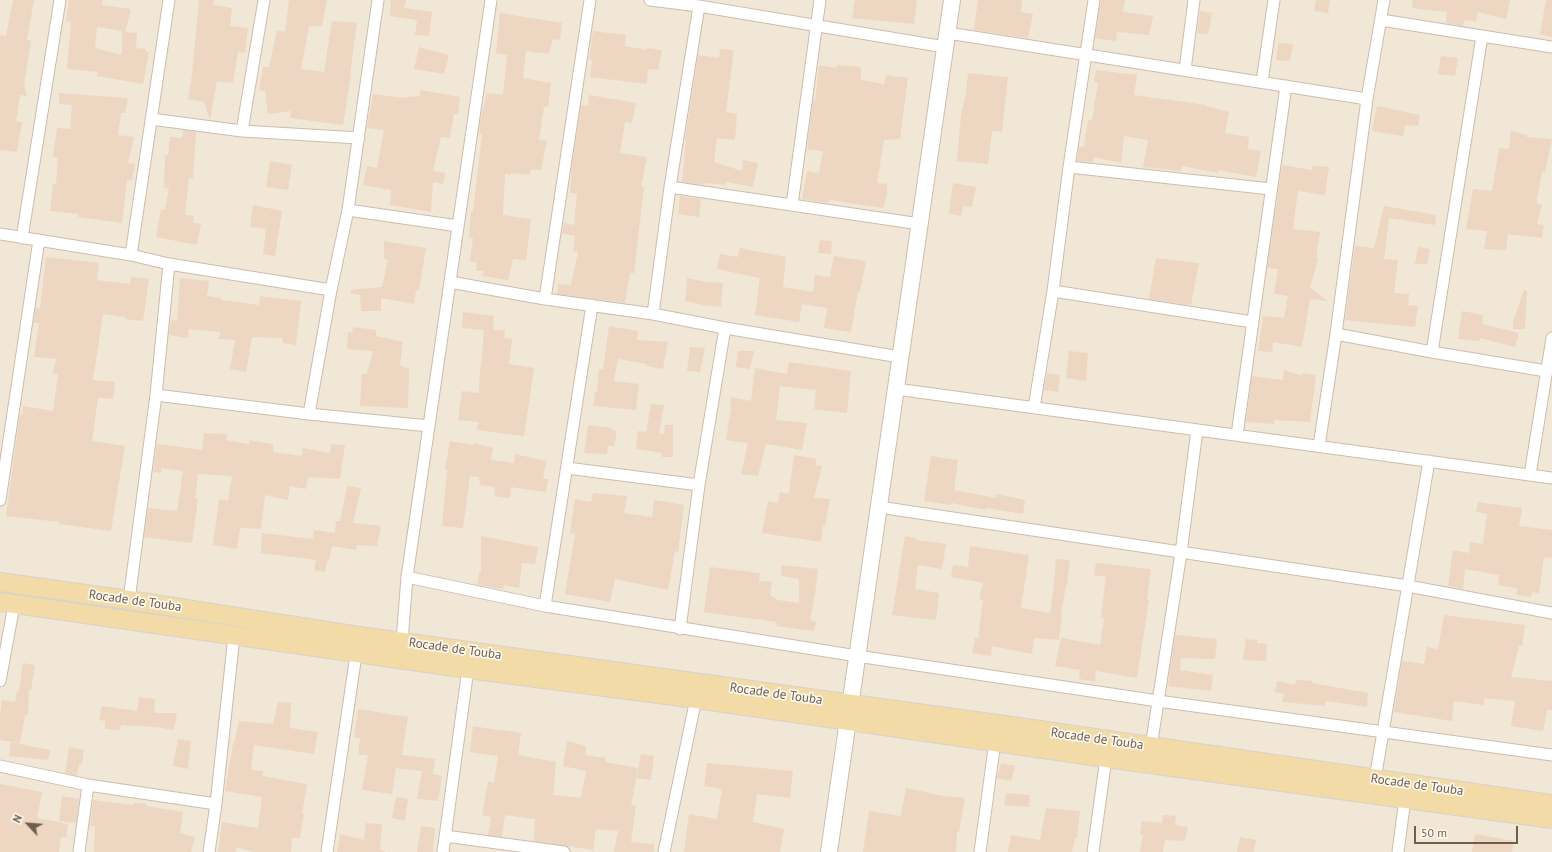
<!DOCTYPE html>
<style>
body{margin:0}
#map{position:relative;width:1552px;height:852px;overflow:hidden;background:#faf4e7;font-family:"PT Sans",sans-serif}
canvas{display:block}
.north{position:absolute;left:8px;top:804px;width:40px;height:40px;-webkit-text-stroke:3px #fdf8ed;paint-order:stroke;rotate:296deg;font-size:11px;font-weight:700;line-height:16px;text-align:center;color:#715d4e}
.north::after{content:'';display:block;margin:auto;width:14px;height:18px;background:#715d4e;clip-path:polygon(50% 0,100% 100%,50% 72%,0 100%)}
.scale{position:absolute;left:1414px;top:826px;width:104px;height:18px;box-sizing:border-box;border:2px solid #715d4e;border-top:0;padding-left:5px;font-size:12px;line-height:14px;white-space:nowrap;color:#715d4e;-webkit-text-stroke:3px #fdf8ed;paint-order:stroke}
</style>
<div id="map">
<canvas width="1552" height="852"></canvas>
<div class="north">N</div>
<div class="scale">50 m</div>
</div>
<script>
const g = document.querySelector('canvas').getContext('2d');
g.lineJoin = 'round';
function fill(path, color) {
  g.fillStyle = color;
  g.fill(path, 'evenodd');
}
function toPath(rows) {
  const path = new Path2D();
  for (const r of rows) {
    path.moveTo(r[0], r[1]);
    for (let i = 2; i < r.length; i += 2) path.lineTo(r[i], r[i + 1]);
  }
  return path;
}
function trace(path, color, width, dash) {
  g.strokeStyle = color;
  g.lineWidth = width;
  g.lineCap = dash ? 'butt' : 'round';
  g.setLineDash(dash || []);
  g.stroke(path);
}
function label(font, color, halo, rows, align = 'center') {
  g.font = font + ' "PT Sans",sans-serif';
  g.lineWidth = 3.5;
  g.setLineDash([]);
  g.textBaseline = 'middle';
  g.strokeStyle = halo;
  g.fillStyle = color;
  for (const [text, x, y, turn = 0] of rows) {
    g.save();
    g.translate(x, y);
    g.rotate((+turn || 0) * Math.PI / 180);
    g.textAlign = isNaN(turn) ? turn : align;
    if (halo) g.strokeText(text, 0, 0);
    g.fillText(text, 0, 0);
    g.restore();
  }
}
fill(toPath([
 [0,0,1552,0,1552,852,0,852]
]), '#f1e7d6');
fill(toPath([
 [13,0,34,0,27,40,31,41,24,85,27,96,20,95,16,121,22,122,17,152,0,150,0,35,6,36],
 [69,0,103,0,102,5,131,9,125,32,137,33,136,48,146,49,146,52,149,52,143,84,97,76,98,72,67,69,71,22,66,21],
 [97,27,122,31,122,55,95,48],
 [199,0,214,0,213,5,232,8,230,26,248,28,245,53,238,52,233,83,217,81,210,120,204,102,188,99,192,75],
 [289,0,327,0,322,26,309,26,301,69,324,72,332,21,357,23,350,75,351,75,343,125,290,118,291,111,268,114,265,91,259,90,263,67,269,67,277,30,285,32],
 [391,0,406,0,404,8,432,12,429,36,415,35,417,20,390,16],
 [855,0,917,0,914,24,852,18],
 [978,0,1022,0,1021,12,1033,14,1028,38,974,30],
 [1101,0,1125,0,1123,12,1153,16,1149,35,1117,32,1116,41,1095,38],
 [1316,0,1330,0,1328,13,1314,11],
 [1413,0,1510,0,1506,19,1477,12,1476,21,1464,20,1463,26,1446,23,1447,12,1412,8],
 [1546,0,1552,0,1552,37,1540,34],
 [1200,11,1212,13,1208,34,1197,33],
 [500,13,562,23,560,40,553,39,549,54,526,51,523,78,551,83,548,107,544,107,539,140,547,141,541,170,531,169,530,175,511,173,511,175,505,174,503,215,531,219,526,260,513,259,508,280,483,276,484,271,476,271,477,262,470,262,473,238,469,238,471,212,473,212,482,135,479,134,480,121,487,93,503,95,507,55,496,53],
 [593,31,626,35,625,46,646,50,646,48,662,50,658,70,648,69,647,84,590,77,592,60,589,59],
 [1278,43,1293,44,1290,61,1276,60],
 [419,47,449,55,444,74,414,69],
 [720,49,734,50,726,112,737,114,735,140,717,138,714,162,742,171,743,160,758,163,753,187,726,182,726,185,703,183,703,185,682,182,686,140,685,140,698,55,719,58],
 [1441,56,1458,58,1455,76,1438,74],
 [819,65,836,68,837,65,861,67,861,80,884,84,886,75,908,78,900,139,884,140,877,183,887,184,887,195,883,208,829,200,828,203,802,199,807,171,819,173,823,151,807,149,813,101,815,101],
 [1096,70,1137,75,1134,95,1206,105,1206,106,1229,112,1225,133,1249,137,1248,149,1261,151,1256,177,1219,170,1218,173,1182,166,1181,171,1143,167,1148,140,1124,136,1121,163,1094,157,1093,162,1077,161,1079,147,1084,147,1088,120,1092,121,1098,83,1094,81],
 [968,73,1008,77,1002,132,992,131,988,164,957,161,961,116,964,100,965,100],
 [420,90,460,97,458,114,454,114,450,138,441,137,433,171,445,173,443,184,433,182,431,212,390,205,391,190,363,185,367,166,377,168,384,130,367,128,373,94,405,98,405,97,420,96],
 [59,93,128,98,125,113,121,113,118,135,134,137,128,163,135,164,132,180,127,180,122,223,78,217,78,214,50,211,53,184,56,184,58,157,53,157,57,128,70,129,72,105,59,104],
 [589,95,636,103,632,123,625,122,620,153,647,157,641,187,644,187,634,273,630,273,625,303,557,294,558,284,571,285,578,252,573,251,575,236,562,233,564,223,574,225,577,193,570,193,572,166,581,105,588,106],
 [1377,106,1420,115,1418,126,1405,125,1403,136,1372,131],
 [183,130,196,132,193,179,189,178,185,215,194,216,193,223,201,224,197,245,156,237,161,209,165,210,169,188,164,187,165,155,168,155,170,137,182,138],
 [1511,131,1527,135,1526,137,1552,139,1545,172,1542,172,1537,199,1537,203,1542,205,1537,224,1544,225,1542,238,1508,234,1506,250,1484,249,1487,231,1466,229,1473,189,1492,191,1499,148,1509,149],
 [270,161,292,165,288,190,266,187],
 [1282,165,1312,170,1313,166,1329,167,1325,195,1298,191,1293,229,1320,232,1316,259,1318,259,1310,288,1328,301,1310,299,1302,347,1273,342,1272,352,1258,351,1263,316,1284,318,1288,296,1274,294,1278,269,1267,268],
 [953,183,976,187,972,207,963,206,961,216,949,214],
 [680,196,701,199,699,217,678,214],
 [253,205,282,211,275,256,263,254,266,229,250,227],
 [1384,206,1436,215,1435,225,1389,218,1384,259,1398,260,1394,293,1409,294,1408,305,1418,306,1415,327,1345,320,1355,246,1374,248],
 [820,240,832,241,831,254,818,253],
 [384,241,426,248,419,290,416,290,414,304,381,298,381,311,361,311,360,295,351,293,351,290,382,287,388,260,384,259],
 [1418,247,1430,249,1427,264,1415,264],
 [740,248,786,257,783,287,813,292,815,275,830,277,834,256,866,261,860,292,858,291,851,332,824,328,827,308,802,304,799,322,755,315,760,278,717,269,720,254,738,257],
 [46,257,99,263,97,280,130,284,131,277,149,279,143,321,125,319,125,317,103,314,93,380,115,382,113,399,98,398,92,441,125,446,111,531,59,524,59,522,6,516,20,414,23,415,23,406,53,411,58,375,53,373,56,359,34,357,39,323,34,323,36,308,40,309],
 [1156,258,1199,263,1191,305,1149,299],
 [180,278,209,281,207,296,221,298,221,300,259,305,260,296,301,301,296,345,282,343,283,338,252,337,246,372,230,369,235,340,219,339,220,332,189,329,188,338,169,335,171,320,177,321],
 [687,278,711,283,711,282,723,283,721,307,703,305,685,301],
 [1524,290,1527,291,1525,329,1513,329,1513,322],
 [1462,311,1483,315,1482,324,1519,333,1515,347,1480,338,1479,341,1458,339],
 [463,312,494,316,493,330,505,330,504,338,512,339,509,364,534,368,524,436,477,430,479,422,458,420,462,391,479,393,480,367,481,367,484,330,462,328],
 [609,326,638,331,637,340,668,342,663,369,646,366,647,364,618,359,614,381,639,384,636,410,593,406,595,392,597,392,599,369,603,370],
 [353,327,376,330,376,336,403,342,400,365,409,369,408,408,360,406,362,374,367,374,373,351,347,349,348,332,352,333],
 [690,347,705,348,700,372,687,371],
 [738,351,754,351,750,369,736,367],
 [1069,351,1088,353,1086,381,1066,378],
 [789,362,851,371,847,413,814,409,816,390,780,386,776,420,807,423,802,450,766,444,758,476,741,474,748,443,726,440,731,408,730,407,731,397,751,401,755,368,787,374],
 [1284,370,1302,376,1302,373,1316,375,1310,422,1274,420,1274,424,1246,422,1252,376,1283,380],
 [1047,373,1060,375,1058,392,1044,390],
 [651,404,664,405,659,434,664,434,665,425,673,425,673,457,662,457,662,453,636,449,638,431,646,432],
 [590,425,612,428,612,430,617,431,614,446,608,446,607,454,584,453,588,426],
 [204,433,227,434,226,440,249,444,249,440,273,444,273,452,302,456,303,448,330,453,331,444,345,445,340,479,308,477,306,489,290,486,288,500,265,495,261,529,240,528,237,549,213,545,219,499,228,501,232,476,198,474,195,499,198,499,192,543,144,537,148,508,177,511,183,471,161,468,161,473,153,472,157,444,202,450],
 [450,441,473,445,474,443,493,448,491,460,514,463,515,454,546,461,543,479,548,479,546,492,511,487,510,498,494,496,495,487,480,485,479,477,470,476,463,528,442,526,447,470,445,469],
 [794,455,816,459,816,465,822,466,814,498,830,499,825,526,823,526,821,542,762,533,768,501,778,503,780,492,789,494],
 [931,456,958,460,954,490,996,498,996,494,1025,500,1023,514,987,508,986,510,952,503,951,505,924,501],
 [347,486,361,488,353,523,381,526,377,546,357,545,356,550,332,546,329,561,327,561,325,572,314,570,316,560,261,553,262,533,313,539,314,530,335,533,336,521,340,521],
 [593,493,627,496,624,513,652,517,654,500,684,505,678,552,675,551,668,590,615,579,610,602,565,594,575,534,570,533,575,499,591,502],
 [1478,502,1522,508,1519,526,1552,530,1552,558,1544,557,1539,593,1532,592,1531,597,1516,595,1517,588,1498,585,1499,575,1465,569,1463,589,1448,586,1453,550,1469,553,1470,542,1483,544,1487,514,1476,512],
 [481,536,538,547,535,564,522,563,519,588,504,585,503,589,477,585,479,572,481,573],
 [905,536,916,538,916,540,946,544,942,569,918,565,915,589,939,593,936,620,892,615],
 [970,546,1029,555,1021,608,1050,613,1054,584,1056,559,1070,560,1067,585,1066,585,1061,615,1062,615,1059,640,1034,638,1032,654,992,646,991,656,972,653,975,638,978,638,983,600,979,599,983,583,951,577,953,565,968,567],
 [1096,563,1151,569,1147,600,1149,600,1137,678,1096,671,1095,682,1079,679,1080,670,1055,666,1061,638,1100,645,1104,618,1101,617,1106,577,1094,575],
 [782,565,818,569,815,594,810,620,816,622,814,631,776,626,777,622,704,612,710,567,760,573,759,581,772,582,770,595,778,600,799,603,799,579,781,576],
 [1444,615,1525,625,1522,646,1519,646,1511,677,1552,681,1552,710,1547,710,1543,731,1511,726,1515,701,1484,698,1484,705,1454,701,1452,721,1394,712,1402,661,1424,664,1427,647,1438,649],
 [1175,635,1217,639,1215,659,1181,658,1180,670,1213,675,1211,691,1168,686],
 [1246,639,1257,640,1257,643,1267,644,1266,661,1243,660],
 [23,663,35,665,31,690,29,689,28,715,25,715,20,743,0,740,0,717,2,700,15,702,17,691,19,691],
 [1296,680,1312,681,1312,683,1368,693,1367,707,1326,701,1325,706,1282,702,1284,694,1275,692,1277,681,1295,685],
 [139,697,155,699,154,713,177,713,174,730,156,727,121,725,120,730,105,729,105,721,99,720,102,706,137,711],
 [278,702,291,703,290,728,318,732,314,754,254,745,251,770,263,771,263,776,307,784,302,814,304,814,300,838,292,838,291,852,255,852,236,847,236,852,218,852,222,822,258,828,262,797,225,791,233,743,234,744,239,721,273,724],
 [358,709,408,717,402,755,435,759,433,774,442,776,438,801,417,799,422,771,396,768,392,794,362,790,368,755,358,755,360,738,354,737],
 [473,726,503,731,503,730,521,733,518,755,556,762,553,795,581,798,586,771,563,766,567,741,586,746,585,755,606,758,605,762,638,768,631,805,636,806,631,842,654,844,654,852,614,852,618,831,596,829,593,850,534,841,535,819,505,815,502,837,488,835,491,817,482,815,488,782,494,783,498,756,470,752],
 [178,739,191,741,188,769,173,766],
 [11,742,50,750,48,760,9,756],
 [69,747,84,750,82,764,79,764,77,776,65,773],
 [641,754,654,756,651,780,637,778],
 [707,763,793,771,790,798,757,794,753,822,784,829,780,852,684,852,689,814,717,819,722,789,704,786],
 [1001,763,1015,766,1011,781,997,778],
 [0,784,42,792,37,818,68,824,66,838,61,837,59,852,0,852],
 [906,788,944,796,965,798,959,832,957,832,956,852,863,852,869,811,901,816],
 [1006,793,1030,795,1029,807,1004,805],
 [62,796,79,799,76,823,59,821],
 [396,797,408,799,405,821,392,818],
 [93,800,133,805,134,803,147,804,146,806,183,812,180,833,195,837,191,852,94,852,95,826,90,826],
 [1046,808,1080,811,1077,838,1075,838,1072,852,1008,852,1011,835,1040,840],
 [1163,815,1176,816,1175,825,1188,827,1185,841,1165,840,1163,852,1140,852,1143,835,1140,834,1142,821,1162,823],
 [366,823,382,824,380,849,386,852,337,852,340,834,364,840],
 [421,826,435,828,433,852,417,852],
 [1475,834,1514,841,1512,852,1472,852],
 [1240,837,1256,840,1254,852,1237,852]
]), '#edd6c2');
const street = toPath([
 [650,0,699,6,945,47],
 [1381,20,1552,47],
 [948,33,1367,99],
 [1185,70,1194,0],
 [1262,82,1274,0],
 [151,119,242,131,359,138],
 [242,131,264,0],
 [1069,167,1271,189],
 [670,187,920,224],
 [792,205,820,0],
 [348,210,458,226],
 [0,234,131,255,169,264,331,290],
 [22,238,60,0],
 [131,255,169,0],
 [450,282,545,299,653,314,725,328,900,357],
 [1053,291,1252,322],
 [545,299,590,0],
 [653,314,670,187,699,6],
 [1336,334,1432,352,1546,371],
 [1432,352,1482,36],
 [896,389,1552,478],
 [156,395,309,414,429,426],
 [1034,408,1053,291,1069,167,1094,0],
 [309,414,331,290,348,210,378,0],
 [1237,435,1286,86],
 [1319,446,1336,334,1367,99,1384,0],
 [567,468,699,485],
 [1530,475,1552,338],
 [0,500,39,240],
 [879,507,1408,586,1552,613],
 [407,577,545,606,857,656,1158,701,1552,755],
 [129,600,156,395,169,264],
 [545,606,592,305],
 [680,629,699,485,725,328],
 [402,641,407,577,491,0],
 [0,681,14,605],
 [1151,747,1181,553,1197,430],
 [0,766,88,785,216,804],
 [1375,779,1429,461],
 [445,836,564,852],
 [79,852,88,785],
 [209,852,216,804,234,636],
 [327,852,357,648],
 [443,852,468,669],
 [664,852,697,694],
 [980,852,995,741],
 [1093,852,1106,758],
 [1398,852,1405,799]
]);
const secondary = toPath([
 [829,852,952,0]
]);
const primary = toPath([
 [0,582,129,600,359,636,1012,726,1552,804],
 [0,602,468,669,696,699,1106,758,1552,819]
]);
trace(street, '#cbbdae', 13);
trace(secondary, '#cdbdac', 18);
trace(primary, '#d7d2cd', 20);
trace(street, '#fff', 11);
trace(secondary, '#fff', 16);
trace(primary, '#f2dba6', 18);
label('13px', '#715d4e', '#fdf8ed', [
 ["Rocade de Touba",135,601,8],
 ["Rocade de Touba",455,649,8],
 ["Rocade de Touba",776,694,8],
 ["Rocade de Touba",1097,739,8],
 ["Rocade de Touba",1417,785,8]
]);
</script>
